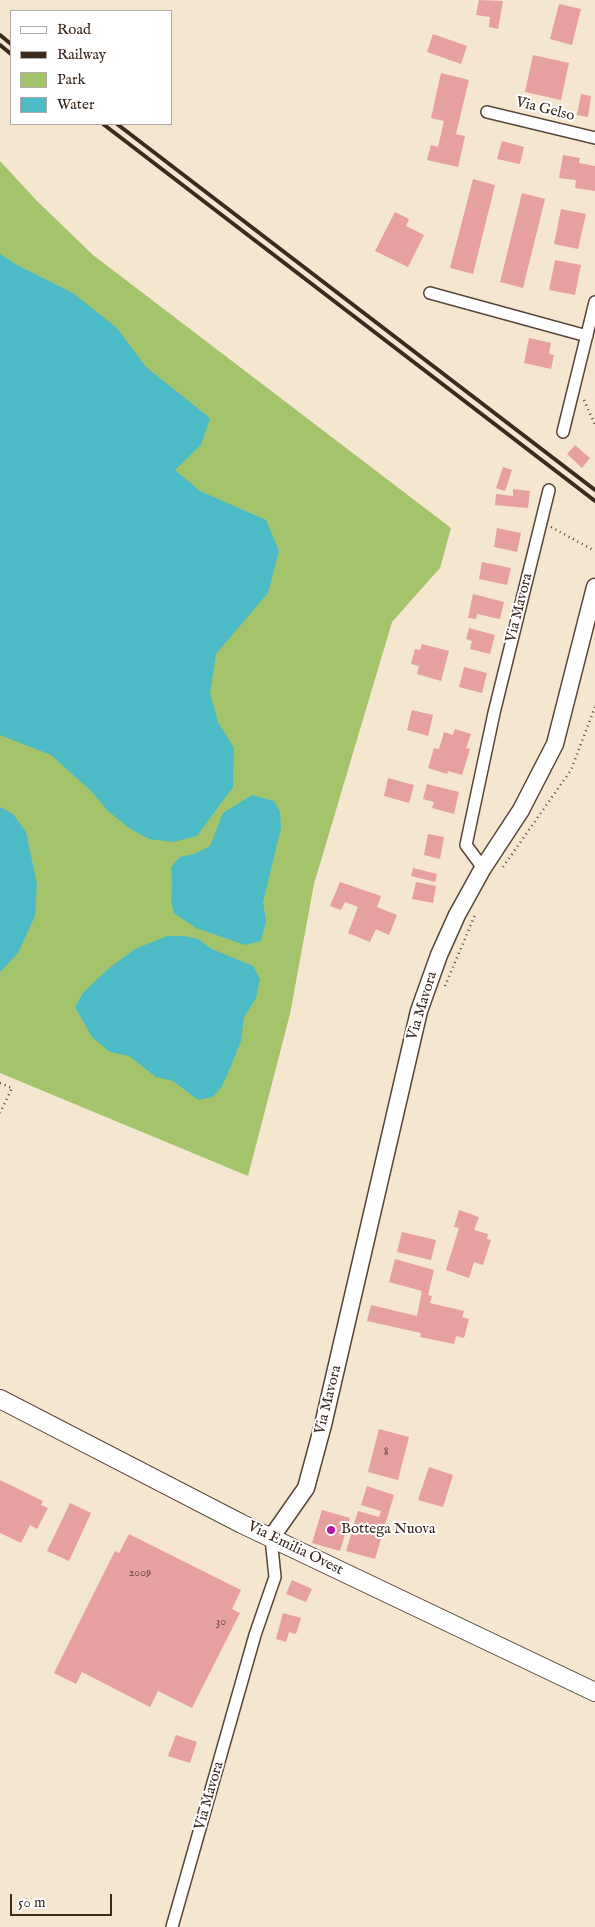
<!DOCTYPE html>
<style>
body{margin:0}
#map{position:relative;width:595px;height:1927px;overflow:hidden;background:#f5e6cf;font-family:"IM FELL English",serif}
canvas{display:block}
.legend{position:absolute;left:10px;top:10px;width:162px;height:115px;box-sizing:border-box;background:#fff;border:1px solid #b1aaa5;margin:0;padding:6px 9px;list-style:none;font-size:15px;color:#3b2a1e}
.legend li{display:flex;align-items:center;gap:10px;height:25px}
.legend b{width:25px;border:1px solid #b1aaa5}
.scale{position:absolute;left:10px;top:1894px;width:102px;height:22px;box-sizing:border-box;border:2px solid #3b2a1e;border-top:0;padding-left:6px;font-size:15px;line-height:18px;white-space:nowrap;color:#3b2a1e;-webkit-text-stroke:4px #fff;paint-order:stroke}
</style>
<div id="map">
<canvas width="595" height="1927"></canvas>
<ul class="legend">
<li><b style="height:6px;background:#fff"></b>Road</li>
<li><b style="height:6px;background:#3b2a1e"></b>Railway</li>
<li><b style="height:14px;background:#a4c46c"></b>Park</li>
<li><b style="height:14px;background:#4dbbc5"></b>Water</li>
</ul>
<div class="scale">50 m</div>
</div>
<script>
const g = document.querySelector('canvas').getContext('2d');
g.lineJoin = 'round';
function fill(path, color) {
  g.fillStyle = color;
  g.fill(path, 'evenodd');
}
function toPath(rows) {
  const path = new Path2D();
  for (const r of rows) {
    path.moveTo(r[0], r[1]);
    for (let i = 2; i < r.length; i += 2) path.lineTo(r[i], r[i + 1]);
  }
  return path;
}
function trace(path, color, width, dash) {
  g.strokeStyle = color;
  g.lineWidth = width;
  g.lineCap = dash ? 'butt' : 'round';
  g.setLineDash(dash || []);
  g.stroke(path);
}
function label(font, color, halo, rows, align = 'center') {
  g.font = font + ' "IM FELL English",serif';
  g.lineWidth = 4;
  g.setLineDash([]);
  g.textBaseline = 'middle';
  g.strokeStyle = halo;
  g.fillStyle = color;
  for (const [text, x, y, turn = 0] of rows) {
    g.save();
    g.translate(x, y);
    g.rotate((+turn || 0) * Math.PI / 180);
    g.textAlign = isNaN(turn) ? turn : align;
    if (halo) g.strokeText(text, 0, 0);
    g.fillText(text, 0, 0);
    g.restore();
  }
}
fill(toPath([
 [0,161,37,201,93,255,451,528,440,568,392,622,314,884,290,1014,248,1176,0,1073]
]), '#a4c46c');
fill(toPath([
 [0,254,17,265,73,293,117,328,146,367,210,418,201,445,175,470,200,491,266,520,279,551,268,593,216,654,210,693,218,722,234,748,233,787,197,836,173,842,149,839,129,828,108,811,91,791,51,755,0,735],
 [252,795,274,801,280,812,281,828,263,902,266,921,261,941,245,945,196,928,174,913,171,901,172,881,171,867,180,857,194,854,210,846,223,813],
 [0,807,13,814,26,832,37,884,35,916,18,953,0,972],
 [167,936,184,936,198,939,212,949,253,966,260,979,256,998,244,1017,241,1041,231,1066,222,1086,213,1097,198,1100,173,1081,156,1077,129,1056,110,1052,92,1037,75,1007,83,993,108,969,135,949]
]), '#4dbbc5');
fill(toPath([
 [479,0,503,1,498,29,489,27,490,17,476,15],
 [559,4,581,9,572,45,550,39],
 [433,34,467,46,461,64,427,52],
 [533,55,569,63,561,100,525,92],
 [441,73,469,80,456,134,465,136,458,167,427,160,431,145,438,147,444,121,431,118],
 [581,94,591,96,588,117,577,115],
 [502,141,524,147,520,164,497,159],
 [563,155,580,158,579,163,595,166,595,191,575,188,576,180,559,178],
 [473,179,495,185,473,274,450,268],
 [522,193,545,199,523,288,500,282],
 [561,209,586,214,578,249,554,244],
 [395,212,409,219,406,226,424,235,408,267,375,251],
 [555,260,581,265,575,295,549,290],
 [529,338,551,343,549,354,554,355,551,369,524,363],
 [575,445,590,458,582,468,567,454],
 [503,467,512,470,505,491,496,488],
 [513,489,530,491,528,508,495,505,496,494,513,496],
 [497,528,521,533,517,552,494,547],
 [482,562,511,568,507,585,479,579],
 [473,594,504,602,500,619,477,614,476,619,468,618],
 [469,628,495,635,490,654,470,649,472,641,466,639],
 [422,644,449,651,441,681,417,674,419,666,411,664,415,649,420,650],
 [464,667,487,673,482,693,459,687],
 [412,710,433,715,428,736,407,730],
 [455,729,471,734,466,748,470,749,462,775,448,771,447,774,428,768,434,748,439,749,444,732,453,735],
 [388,778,414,785,409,803,384,796],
 [427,784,459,792,454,814,432,808,434,802,423,799],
 [428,834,444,837,440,859,424,855],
 [413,868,437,874,435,882,411,876],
 [340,882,381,896,377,907,397,915,389,935,376,929,370,942,348,933,358,907,345,902,341,910,330,906],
 [416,882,436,886,433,903,412,899],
 [459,1210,479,1217,474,1230,488,1234,487,1239,491,1240,483,1265,474,1262,469,1278,446,1270,459,1228,454,1227],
 [402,1232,436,1240,431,1260,397,1252],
 [395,1259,434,1270,428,1295,432,1296,430,1303,464,1311,462,1317,469,1319,464,1338,456,1336,454,1344,420,1337,421,1333,367,1321,371,1305,417,1316,422,1291,389,1282],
 [379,1429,409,1437,398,1480,368,1472],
 [429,1467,453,1475,443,1507,418,1500],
 [0,1480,43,1501,41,1505,48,1508,37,1529,30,1525,21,1543,0,1533],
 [367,1486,394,1495,375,1559,346,1551,358,1511,379,1517,381,1511,361,1505],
 [70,1503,91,1513,69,1561,47,1551],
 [322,1510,350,1518,340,1551,312,1543],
 [129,1534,241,1590,232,1609,240,1613,192,1708,158,1691,150,1707,82,1672,76,1684,54,1673,115,1551,119,1553],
 [292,1580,312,1589,306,1602,286,1594],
 [283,1613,301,1618,296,1634,289,1632,286,1642,276,1639],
 [176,1735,197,1742,190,1763,168,1756]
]), '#e6a09f');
const street = toPath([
 [487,112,595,138],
 [430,293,587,336],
 [563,432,595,302],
 [483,868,466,845,494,713,549,490],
 [172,1927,255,1635,275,1577,271,1538]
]);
const secondary = toPath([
 [271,1538,306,1488,323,1425,419,1011,439,955,457,915,483,868,521,810,555,744,595,587]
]);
const primary = toPath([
 [0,1399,242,1524,595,1692]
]);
trace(street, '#574639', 14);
trace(secondary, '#574639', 19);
trace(primary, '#574639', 20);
trace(toPath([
 [584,400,595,425],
 [551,527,595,551],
 [503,867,571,770,595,707],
 [445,986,475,915],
 [0,1083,12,1088,0,1113]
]), '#574639', 2.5, [1, 4]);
trace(street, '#fff', 11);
trace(secondary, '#fff', 16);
trace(primary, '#fff', 18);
trace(toPath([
 [0,35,11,44],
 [0,45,11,54],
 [103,124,595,501],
 [117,124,595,490]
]), '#3b2a1e', 4);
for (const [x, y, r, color] of [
 [331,1530,5,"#b5179e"]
]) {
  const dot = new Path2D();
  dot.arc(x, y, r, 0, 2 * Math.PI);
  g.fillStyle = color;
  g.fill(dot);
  trace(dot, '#fff', 2);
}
label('12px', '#66483e', null, [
 ["8",386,1453],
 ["2009",140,1574],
 ["30",221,1623]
]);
label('15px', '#3b2a1e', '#fff', [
 ["Via Gelso",545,110,14],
 ["Via Mavora",520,608,-76],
 ["Via Mavora",423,1006,-73],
 ["Via Mavora",329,1400,-76],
 ["Via Emilia Ovest",295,1549,26],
 ["Via Mavora",210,1796,-74]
]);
label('15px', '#3b2a1e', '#fff', [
 ["Bottega Nuova",341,1530]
], 'left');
</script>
